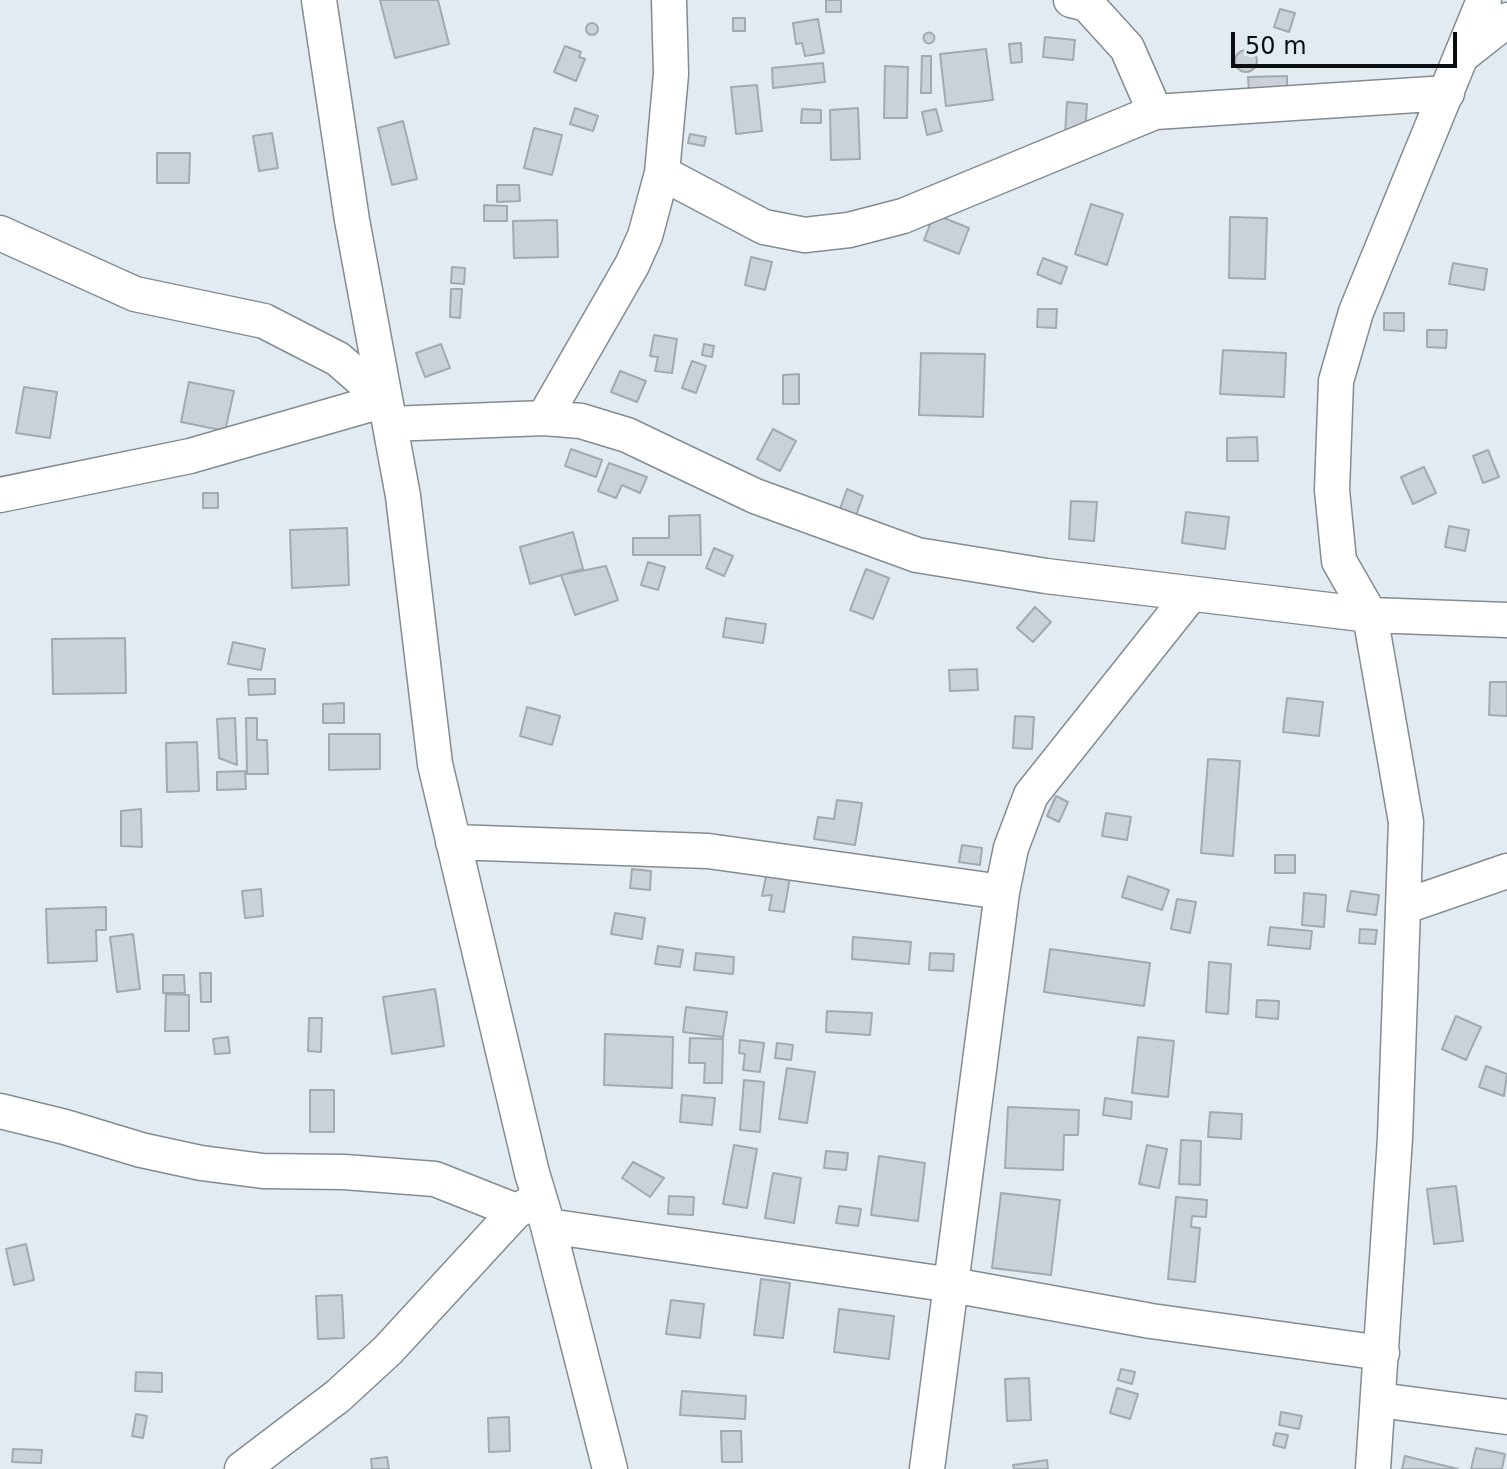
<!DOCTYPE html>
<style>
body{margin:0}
#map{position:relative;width:1507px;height:1469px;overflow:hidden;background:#e1ebf1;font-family:"DejaVu Sans",sans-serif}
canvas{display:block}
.scale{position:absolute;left:1231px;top:32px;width:226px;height:36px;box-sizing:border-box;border:4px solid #0b0e10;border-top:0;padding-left:10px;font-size:24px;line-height:28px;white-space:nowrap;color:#0b0e10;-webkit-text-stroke:6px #e1ebf1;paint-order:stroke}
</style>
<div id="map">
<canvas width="1507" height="1469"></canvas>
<div class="scale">50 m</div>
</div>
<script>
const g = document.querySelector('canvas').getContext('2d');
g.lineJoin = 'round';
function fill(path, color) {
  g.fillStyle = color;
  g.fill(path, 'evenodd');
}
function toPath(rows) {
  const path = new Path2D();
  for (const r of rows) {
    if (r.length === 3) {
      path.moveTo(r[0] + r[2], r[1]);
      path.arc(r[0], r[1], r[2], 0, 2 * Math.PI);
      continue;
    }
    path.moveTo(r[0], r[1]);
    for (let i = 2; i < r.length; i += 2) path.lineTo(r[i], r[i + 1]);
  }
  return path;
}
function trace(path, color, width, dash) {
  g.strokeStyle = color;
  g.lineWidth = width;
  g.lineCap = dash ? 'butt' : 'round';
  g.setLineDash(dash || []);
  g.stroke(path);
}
const building = toPath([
 [380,0,438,0,449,44,395,58,380,0],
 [826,0,841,0,841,12,826,12,826,0],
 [1280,9,1295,13,1289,32,1274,27,1280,9],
 [733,18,745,18,745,31,733,31,733,18],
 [818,19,824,53,805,56,802,43,796,44,793,23,818,19],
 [592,29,6],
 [929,38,5.5],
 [1045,37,1075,40,1073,60,1043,57,1045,37],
 [1021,43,1022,62,1011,63,1009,44,1021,43],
 [565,46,581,52,579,57,585,59,576,81,554,72,565,46],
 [986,49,993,100,946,106,940,54,986,49],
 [1246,61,11],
 [922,56,931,56,931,93,921,93,922,56],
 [823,63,825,82,773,88,772,68,823,63],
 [885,66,908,67,907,118,884,118,885,66],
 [1287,76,1287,92,1249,93,1248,77,1287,76],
 [757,85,762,131,736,134,731,87,757,85],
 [1067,102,1087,104,1085,135,1065,134,1067,102],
 [575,108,598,116,593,131,570,124,575,108],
 [858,108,860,159,831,160,830,110,858,108],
 [802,109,821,110,821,123,801,123,802,109],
 [936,109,942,131,927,135,922,112,936,109],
 [403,121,417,179,392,185,378,128,403,121],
 [534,128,562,135,552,175,524,168,534,128],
 [272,133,278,168,259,171,253,136,272,133],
 [690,134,706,137,704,146,688,143,690,134],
 [157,153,190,153,189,183,157,183,157,153],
 [497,185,519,185,520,201,497,202,497,185],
 [1091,204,1123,214,1107,265,1075,254,1091,204],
 [484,205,507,206,507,221,484,221,484,205],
 [934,214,969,228,959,254,924,240,934,214],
 [1230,217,1267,218,1265,279,1229,278,1230,217],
 [557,220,558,257,514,258,513,221,557,220],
 [751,257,772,262,765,290,745,285,751,257],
 [1043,258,1067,267,1061,284,1037,274,1043,258],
 [1453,263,1487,269,1484,290,1449,284,1453,263],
 [452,267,465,268,464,284,451,283,452,267],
 [451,289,462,289,460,318,450,317,451,289],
 [1038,309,1057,309,1056,328,1037,327,1038,309],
 [1384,313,1404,313,1404,331,1384,330,1384,313],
 [1427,330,1447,330,1446,348,1427,347,1427,330],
 [654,335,677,339,672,373,655,371,658,357,650,356,654,335],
 [441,344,450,368,425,377,416,353,441,344],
 [704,344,714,346,712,357,702,355,704,344],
 [1223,350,1286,353,1284,397,1220,394,1223,350],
 [921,353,985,354,983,417,919,415,921,353],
 [692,361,706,366,696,393,682,388,692,361],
 [620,371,646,381,637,402,611,392,620,371],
 [799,374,799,404,783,404,783,375,799,374],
 [189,382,234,391,225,431,181,422,189,382],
 [24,387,57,392,50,438,16,433,24,387],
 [773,429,796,441,780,471,757,459,773,429],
 [1257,437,1258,461,1227,461,1227,438,1257,437],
 [571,449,602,460,596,477,565,466,571,449],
 [1488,450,1499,477,1483,483,1473,456,1488,450],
 [609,463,647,477,640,493,622,485,616,498,598,491,609,463],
 [1424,467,1436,493,1413,504,1401,477,1424,467],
 [847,489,863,496,855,518,839,512,847,489],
 [203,493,218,493,218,508,203,508,203,493],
 [1071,501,1097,502,1094,541,1069,539,1071,501],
 [1186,512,1229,517,1225,549,1182,543,1186,512],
 [700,515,701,555,633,555,633,538,669,538,669,516,700,515],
 [1449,526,1469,530,1465,551,1445,547,1449,526],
 [347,528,349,585,292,588,290,530,347,528],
 [573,532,583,569,530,584,520,547,573,532],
 [714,548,733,556,724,576,706,568,714,548],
 [648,562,665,567,658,590,641,585,648,562],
 [606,566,618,600,575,615,561,575,606,566],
 [866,569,889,578,873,619,850,610,866,569],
 [1035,607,1051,622,1033,642,1017,628,1035,607],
 [726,618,766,624,763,643,723,637,726,618],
 [125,638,126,693,53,694,52,639,125,638],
 [233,642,265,649,261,670,228,664,233,642],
 [977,669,978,690,950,691,949,670,977,669],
 [248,679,275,679,275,694,249,695,248,679],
 [1490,682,1507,682,1507,716,1489,715,1490,682],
 [1287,698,1323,702,1319,736,1283,732,1287,698],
 [344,703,344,723,323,723,323,704,344,703],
 [527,707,560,716,552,745,520,736,527,707],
 [1015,716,1034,717,1032,749,1013,748,1015,716],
 [235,718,237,765,219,758,217,719,235,718],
 [246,718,257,718,257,740,267,740,268,774,247,774,246,718],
 [329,734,380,734,380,769,329,770,329,734],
 [197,742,199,791,167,792,166,743,197,742],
 [1208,759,1240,761,1233,856,1201,853,1208,759],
 [245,771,246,789,217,790,217,772,245,771],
 [1056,796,1068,802,1059,822,1047,816,1056,796],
 [837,800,862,803,855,845,814,839,818,817,834,819,837,800],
 [141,809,142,847,121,846,121,811,141,809],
 [1106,813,1131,817,1127,840,1102,836,1106,813],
 [962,845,982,848,980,865,959,862,962,845],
 [1275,855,1295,855,1295,873,1275,873,1275,855],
 [768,867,791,871,784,912,769,910,772,895,762,896,768,867],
 [632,869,651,871,650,890,630,888,632,869],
 [1128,876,1169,890,1162,910,1122,897,1128,876],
 [261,889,263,916,245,918,242,891,261,889],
 [1351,891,1379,895,1376,915,1347,911,1351,891],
 [1304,893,1326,895,1324,927,1302,925,1304,893],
 [1177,899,1196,902,1190,933,1171,929,1177,899],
 [106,907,106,930,96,930,97,961,48,963,46,909,106,907],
 [615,913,645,918,642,939,611,934,615,913],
 [1270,927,1312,931,1310,949,1268,945,1270,927],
 [1360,929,1377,930,1375,944,1359,943,1360,929],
 [133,934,140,989,117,992,110,937,133,934],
 [853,937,911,942,909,964,852,959,853,937],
 [658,946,683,950,680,967,655,964,658,946],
 [1050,949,1150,963,1144,1006,1044,992,1050,949],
 [696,953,734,957,733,974,694,970,696,953],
 [930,953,954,954,953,971,929,970,930,953],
 [1209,962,1231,964,1228,1014,1206,1012,1209,962],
 [200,973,211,973,211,1002,201,1002,200,973],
 [163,975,184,975,185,993,163,993,163,975],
 [435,989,444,1046,392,1054,383,997,435,989],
 [166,994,189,995,189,1031,165,1031,166,994],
 [1257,1000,1279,1001,1278,1019,1256,1017,1257,1000],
 [686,1007,727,1012,723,1037,683,1032,686,1007],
 [827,1011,872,1013,870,1035,826,1032,827,1011],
 [1456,1016,1481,1027,1466,1060,1442,1049,1456,1016],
 [309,1018,322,1018,321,1052,308,1051,309,1018],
 [605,1034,673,1037,672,1088,604,1085,605,1034],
 [228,1037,230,1053,215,1054,213,1039,228,1037],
 [1138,1037,1174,1041,1168,1097,1132,1093,1138,1037],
 [690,1038,723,1039,722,1083,704,1083,705,1063,689,1063,690,1038],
 [740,1040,764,1043,760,1072,743,1070,745,1054,739,1053,740,1040],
 [777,1043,793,1045,791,1060,775,1058,777,1043],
 [1486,1066,1507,1074,1504,1096,1479,1087,1486,1066],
 [787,1068,815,1072,807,1123,779,1119,787,1068],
 [744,1080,764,1082,760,1132,740,1130,744,1080],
 [310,1090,334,1090,334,1132,310,1132,310,1090],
 [682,1095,715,1098,712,1125,680,1122,682,1095],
 [1105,1098,1132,1102,1131,1119,1103,1115,1105,1098],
 [1008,1107,1079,1110,1078,1135,1064,1135,1063,1170,1005,1168,1008,1107],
 [1210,1112,1242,1114,1241,1139,1208,1137,1210,1112],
 [1181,1140,1201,1141,1200,1185,1179,1184,1181,1140],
 [734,1145,757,1149,747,1208,723,1204,734,1145],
 [1147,1145,1167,1149,1159,1188,1139,1184,1147,1145],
 [826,1151,848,1153,846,1170,824,1168,826,1151],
 [879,1156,925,1163,918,1221,871,1215,879,1156],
 [633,1162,664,1178,650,1197,622,1178,633,1162],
 [773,1173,801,1178,794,1223,765,1218,773,1173],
 [1456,1186,1463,1241,1434,1244,1427,1189,1456,1186],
 [1001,1193,1060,1200,1051,1275,992,1268,1001,1193],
 [669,1196,694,1197,693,1215,668,1214,669,1196],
 [1176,1197,1207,1200,1206,1217,1192,1216,1191,1227,1200,1228,1195,1282,1168,1279,1176,1197],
 [839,1206,861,1209,858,1226,836,1223,839,1206],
 [26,1244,34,1280,14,1285,6,1249,26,1244],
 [761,1279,790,1283,783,1338,754,1335,761,1279],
 [342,1295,344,1338,318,1339,316,1296,342,1295],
 [671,1300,704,1304,700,1338,666,1334,671,1300],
 [839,1309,894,1316,889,1359,834,1352,839,1309],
 [1121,1369,1135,1372,1132,1384,1118,1380,1121,1369],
 [136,1372,162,1373,162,1392,135,1391,136,1372],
 [1029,1378,1031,1420,1007,1421,1005,1379,1029,1378],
 [1117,1388,1138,1394,1130,1419,1110,1413,1117,1388],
 [682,1391,746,1396,745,1419,680,1415,682,1391],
 [1281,1412,1302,1416,1299,1429,1279,1425,1281,1412],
 [136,1414,147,1416,143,1438,132,1436,136,1414],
 [509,1417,510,1451,489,1452,488,1418,509,1417],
 [721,1431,741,1431,742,1462,722,1462,721,1431],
 [1276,1433,1288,1435,1285,1448,1273,1445,1276,1433],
 [1476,1448,1505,1454,1502,1469,1471,1469,1476,1448],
 [13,1449,42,1450,41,1463,12,1462,13,1449],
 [1405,1456,1458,1469,1402,1469,1405,1456],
 [387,1457,389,1469,372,1469,371,1459,387,1457],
 [1047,1460,1048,1469,1014,1469,1013,1465,1047,1460]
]);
fill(building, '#cbd1d9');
trace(building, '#a3a9b1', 2);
const minor = toPath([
 [319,0,352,220,403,496,435,764,532,1173,548,1226,610,1469],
 [1071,0,1087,4,1127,48,1155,112],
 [1464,54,1507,20],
 [662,173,764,227,805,235,849,230,903,216,1155,112,1447,93],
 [0,233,135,294,264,321,338,359,385,400],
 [544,418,632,265,645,236,662,173,671,74,669,0],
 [390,424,544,418,581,421,627,435,755,496,917,555,1046,576,1370,615,1507,620],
 [0,495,190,456,385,400],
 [453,842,708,851,1002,892],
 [1403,907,1507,871],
 [0,1111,65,1127,141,1150,201,1163,263,1171,344,1172,435,1179,516,1211],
 [548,1226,952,1285,1151,1321,1382,1353],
 [1379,1400,1507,1417],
 [242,1469,338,1396,388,1350,516,1211,536,1201],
 [927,1469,1002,892,1011,848,1031,795,1191,594],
 [1373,1469,1395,1138,1406,822,1370,615,1339,561,1332,490,1336,381,1356,312,1484,0]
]);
trace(minor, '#838c91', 37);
trace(minor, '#fff', 34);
</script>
